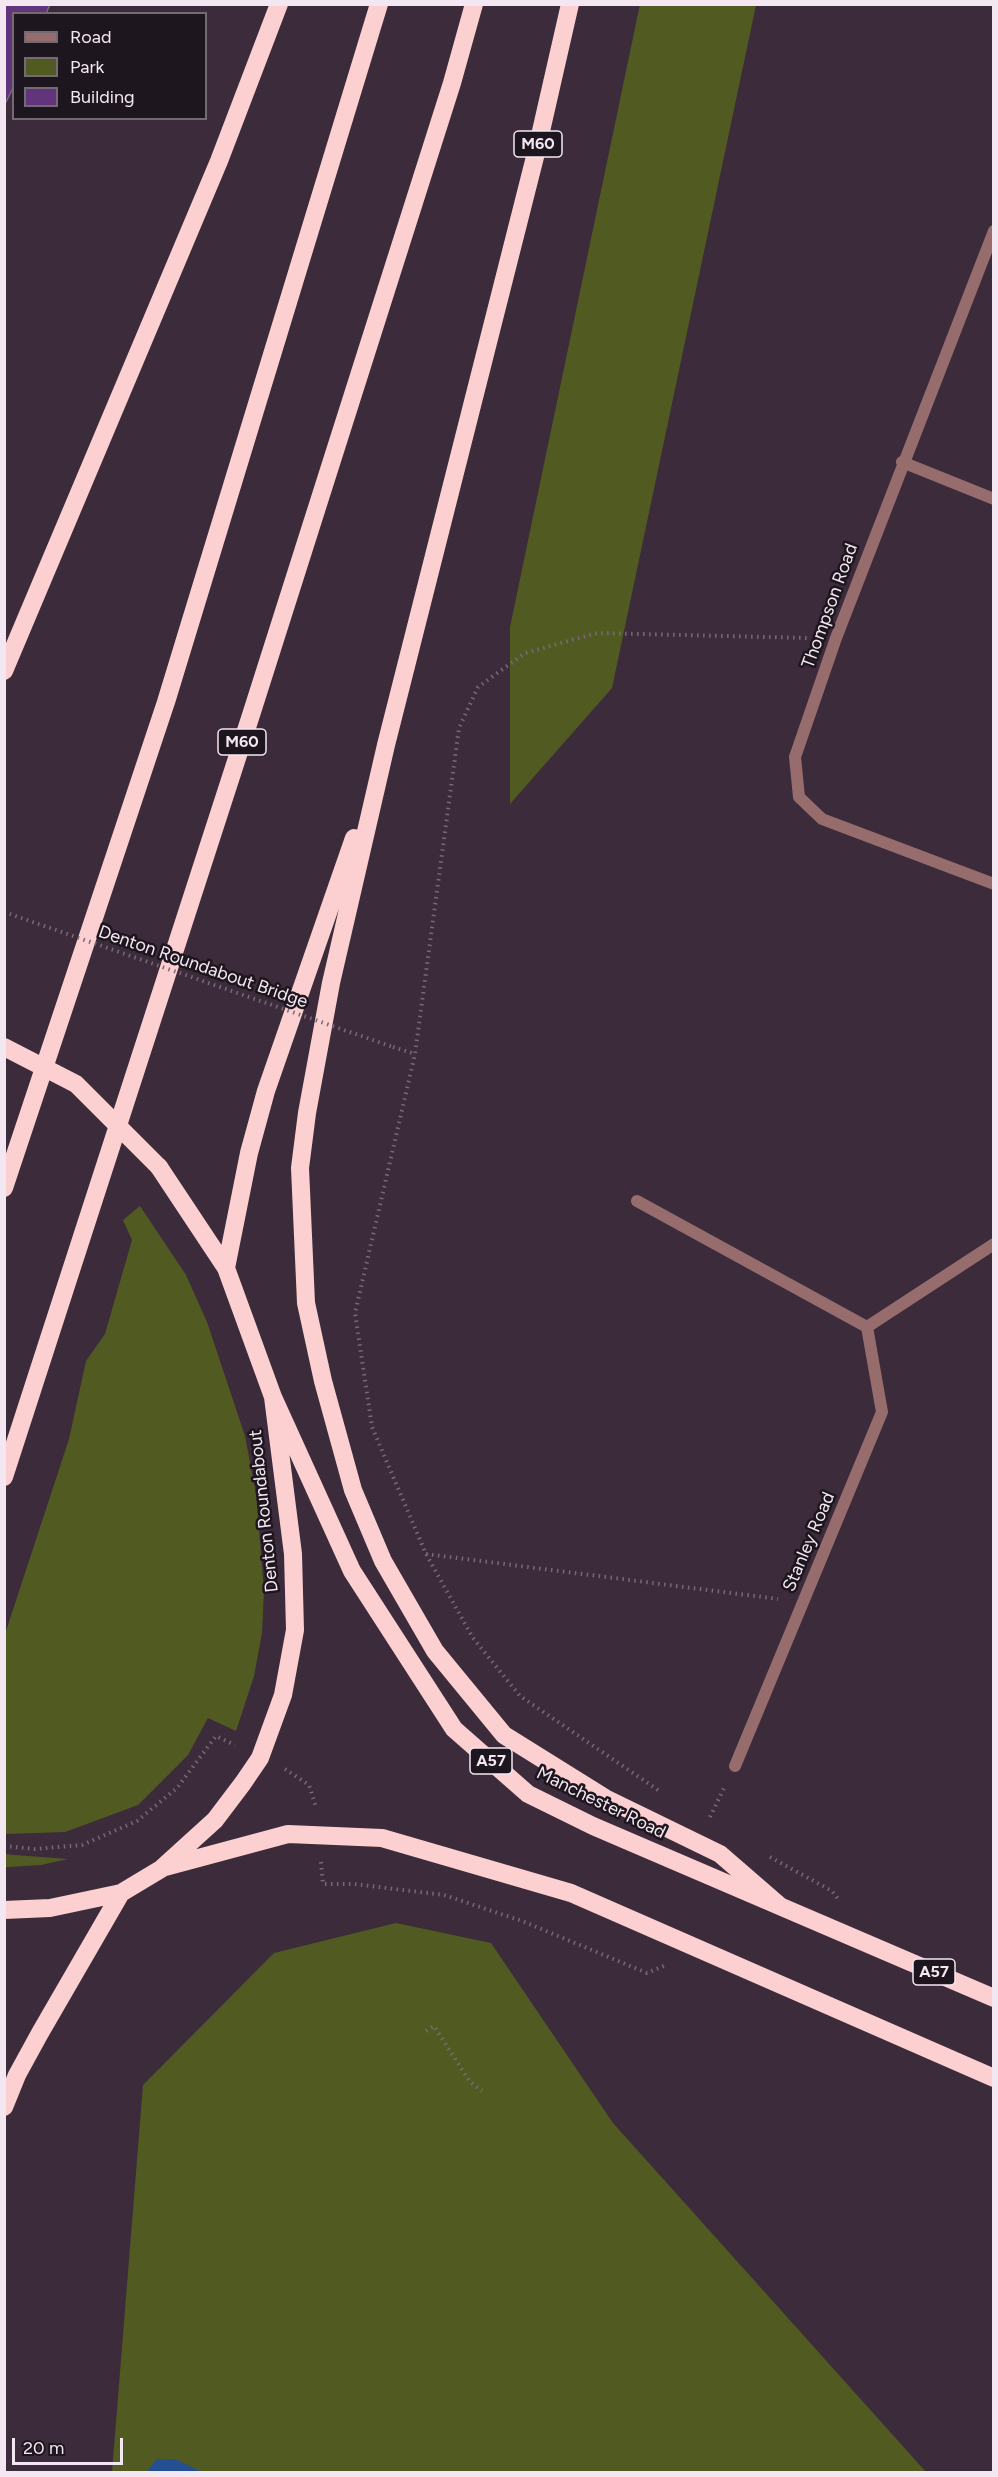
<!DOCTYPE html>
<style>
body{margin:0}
#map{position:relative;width:998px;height:2477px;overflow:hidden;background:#3c2b3b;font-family:Figtree,sans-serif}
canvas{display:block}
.frame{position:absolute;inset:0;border:6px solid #f3e7f2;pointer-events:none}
.legend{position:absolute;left:12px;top:12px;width:195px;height:108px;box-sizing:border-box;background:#1e161e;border:2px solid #736a73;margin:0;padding:8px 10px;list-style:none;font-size:18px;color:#f3e7f2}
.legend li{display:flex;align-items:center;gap:12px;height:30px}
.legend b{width:30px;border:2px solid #736a73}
.scale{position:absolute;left:12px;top:2438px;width:111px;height:27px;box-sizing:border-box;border:3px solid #f3e7f2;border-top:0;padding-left:8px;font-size:18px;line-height:21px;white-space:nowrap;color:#f3e7f2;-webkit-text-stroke:4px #1e161e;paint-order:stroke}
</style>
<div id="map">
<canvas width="998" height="2477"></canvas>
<div class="frame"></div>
<ul class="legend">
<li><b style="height:8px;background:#976c6d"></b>Road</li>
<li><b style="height:16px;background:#515b21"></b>Park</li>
<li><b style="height:16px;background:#62347c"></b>Building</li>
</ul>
<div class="scale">20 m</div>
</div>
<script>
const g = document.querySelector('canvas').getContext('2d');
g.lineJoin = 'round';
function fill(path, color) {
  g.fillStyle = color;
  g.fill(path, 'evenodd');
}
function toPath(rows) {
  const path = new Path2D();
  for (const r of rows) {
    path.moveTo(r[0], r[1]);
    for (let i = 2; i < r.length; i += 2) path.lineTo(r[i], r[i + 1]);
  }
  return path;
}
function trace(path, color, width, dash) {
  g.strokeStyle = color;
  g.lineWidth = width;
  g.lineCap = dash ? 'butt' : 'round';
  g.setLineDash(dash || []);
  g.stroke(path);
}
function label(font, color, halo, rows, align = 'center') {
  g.font = font + ' Figtree,sans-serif';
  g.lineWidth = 5;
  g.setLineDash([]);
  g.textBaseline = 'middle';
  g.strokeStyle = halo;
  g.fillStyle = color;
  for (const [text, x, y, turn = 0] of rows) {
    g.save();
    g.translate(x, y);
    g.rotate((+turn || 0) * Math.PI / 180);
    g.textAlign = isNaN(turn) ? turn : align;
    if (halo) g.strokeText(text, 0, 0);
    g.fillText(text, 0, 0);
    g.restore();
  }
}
fill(toPath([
 [640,4,756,5,612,688,510,804,510,627],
 [140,1206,186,1275,207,1322,245,1436,256,1494,264,1590,262,1633,254,1676,236,1731,208,1718,188,1755,138,1805,65,1832,5,1834,5,1634,69,1439,86,1361,105,1334,132,1240,123,1220],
 [5,1854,14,1855,68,1859,41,1865,8,1867,5,1867],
 [396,1923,491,1943,613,2123,926,2472,112,2472,143,2085,274,1953]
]), '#515b21');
fill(toPath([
 [157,2459,175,2459,202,2472,146,2472]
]), '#254f93');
const building = toPath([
 [4,4,50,4,46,14,14,14,14,86,4,106,4,4]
]);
fill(building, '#62347c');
trace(building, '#786a80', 1.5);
trace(toPath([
 [393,1047,415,1054],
 [426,1554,778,1599],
 [285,1769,309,1785,316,1807],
 [658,1790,520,1696,473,1638,426,1554,372,1427,355,1313,415,1054,459,728,478,687,525,653,597,633,810,638],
 [710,1817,725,1786],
 [4,1846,35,1849,82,1845,137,1821,177,1788,216,1736,235,1745],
 [770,1857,832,1891,839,1900],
 [321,1862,323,1884,354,1884,444,1895,522,1921,647,1973,666,1965],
 [426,2031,434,2026,470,2082,482,2091]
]), '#796978', 4, [1.5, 4.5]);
trace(toPath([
 [994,231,836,638,795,757,799,797,822,819,994,884],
 [902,462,994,499],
 [637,1201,867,1327,882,1412,735,1766],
 [867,1327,994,1244]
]), '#976c6d', 12);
trace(toPath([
 [570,4,536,153,386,745,331,983,307,1113,300,1168,306,1303,323,1381,353,1490,383,1561,435,1651,504,1735,605,1798,720,1854,780,1906],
 [4,671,219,161,279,4],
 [4,1188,166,702,379,4],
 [226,1268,249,1153,266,1091,354,838],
 [273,1397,352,1571,454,1729,528,1794,593,1826,994,1998],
 [4,1477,251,715,452,83,474,4],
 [165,1867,288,1834,382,1838,571,1893,994,2078],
 [4,1910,50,1908,121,1893,161,1869,215,1820,243,1783,260,1758,283,1695,295,1630,293,1554,273,1397,226,1268,159,1167],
 [4,2107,17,2075,40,2033,121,1893]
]), '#fcd0d0', 18);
trace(toPath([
 [4,912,393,1047]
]), '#796978', 4, [1.5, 4.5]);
trace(toPath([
 [4,1047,76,1084,159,1167]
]), '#fcd0d0', 18);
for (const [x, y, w] of [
 [538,144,48],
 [242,742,48],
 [491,1761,42],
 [934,1972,42]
]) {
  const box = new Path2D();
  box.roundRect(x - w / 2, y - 13, w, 26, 4.5);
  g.fillStyle = '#1e161e';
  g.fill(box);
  trace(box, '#f3e7f2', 1.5);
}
label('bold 16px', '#f3e7f2', null, [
 ["M60",538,144],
 ["M60",242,742],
 ["A57",491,1761],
 ["A57",934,1972]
]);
label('18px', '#f3e7f2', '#1e161e', [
 ["Thompson Road",830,606,-70],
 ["Denton Roundabout Bridge",203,967,19],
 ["Denton Roundabout",264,1511,-96],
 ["Stanley Road",809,1542,-67],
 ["Manchester Road",601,1803,26]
]);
</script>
